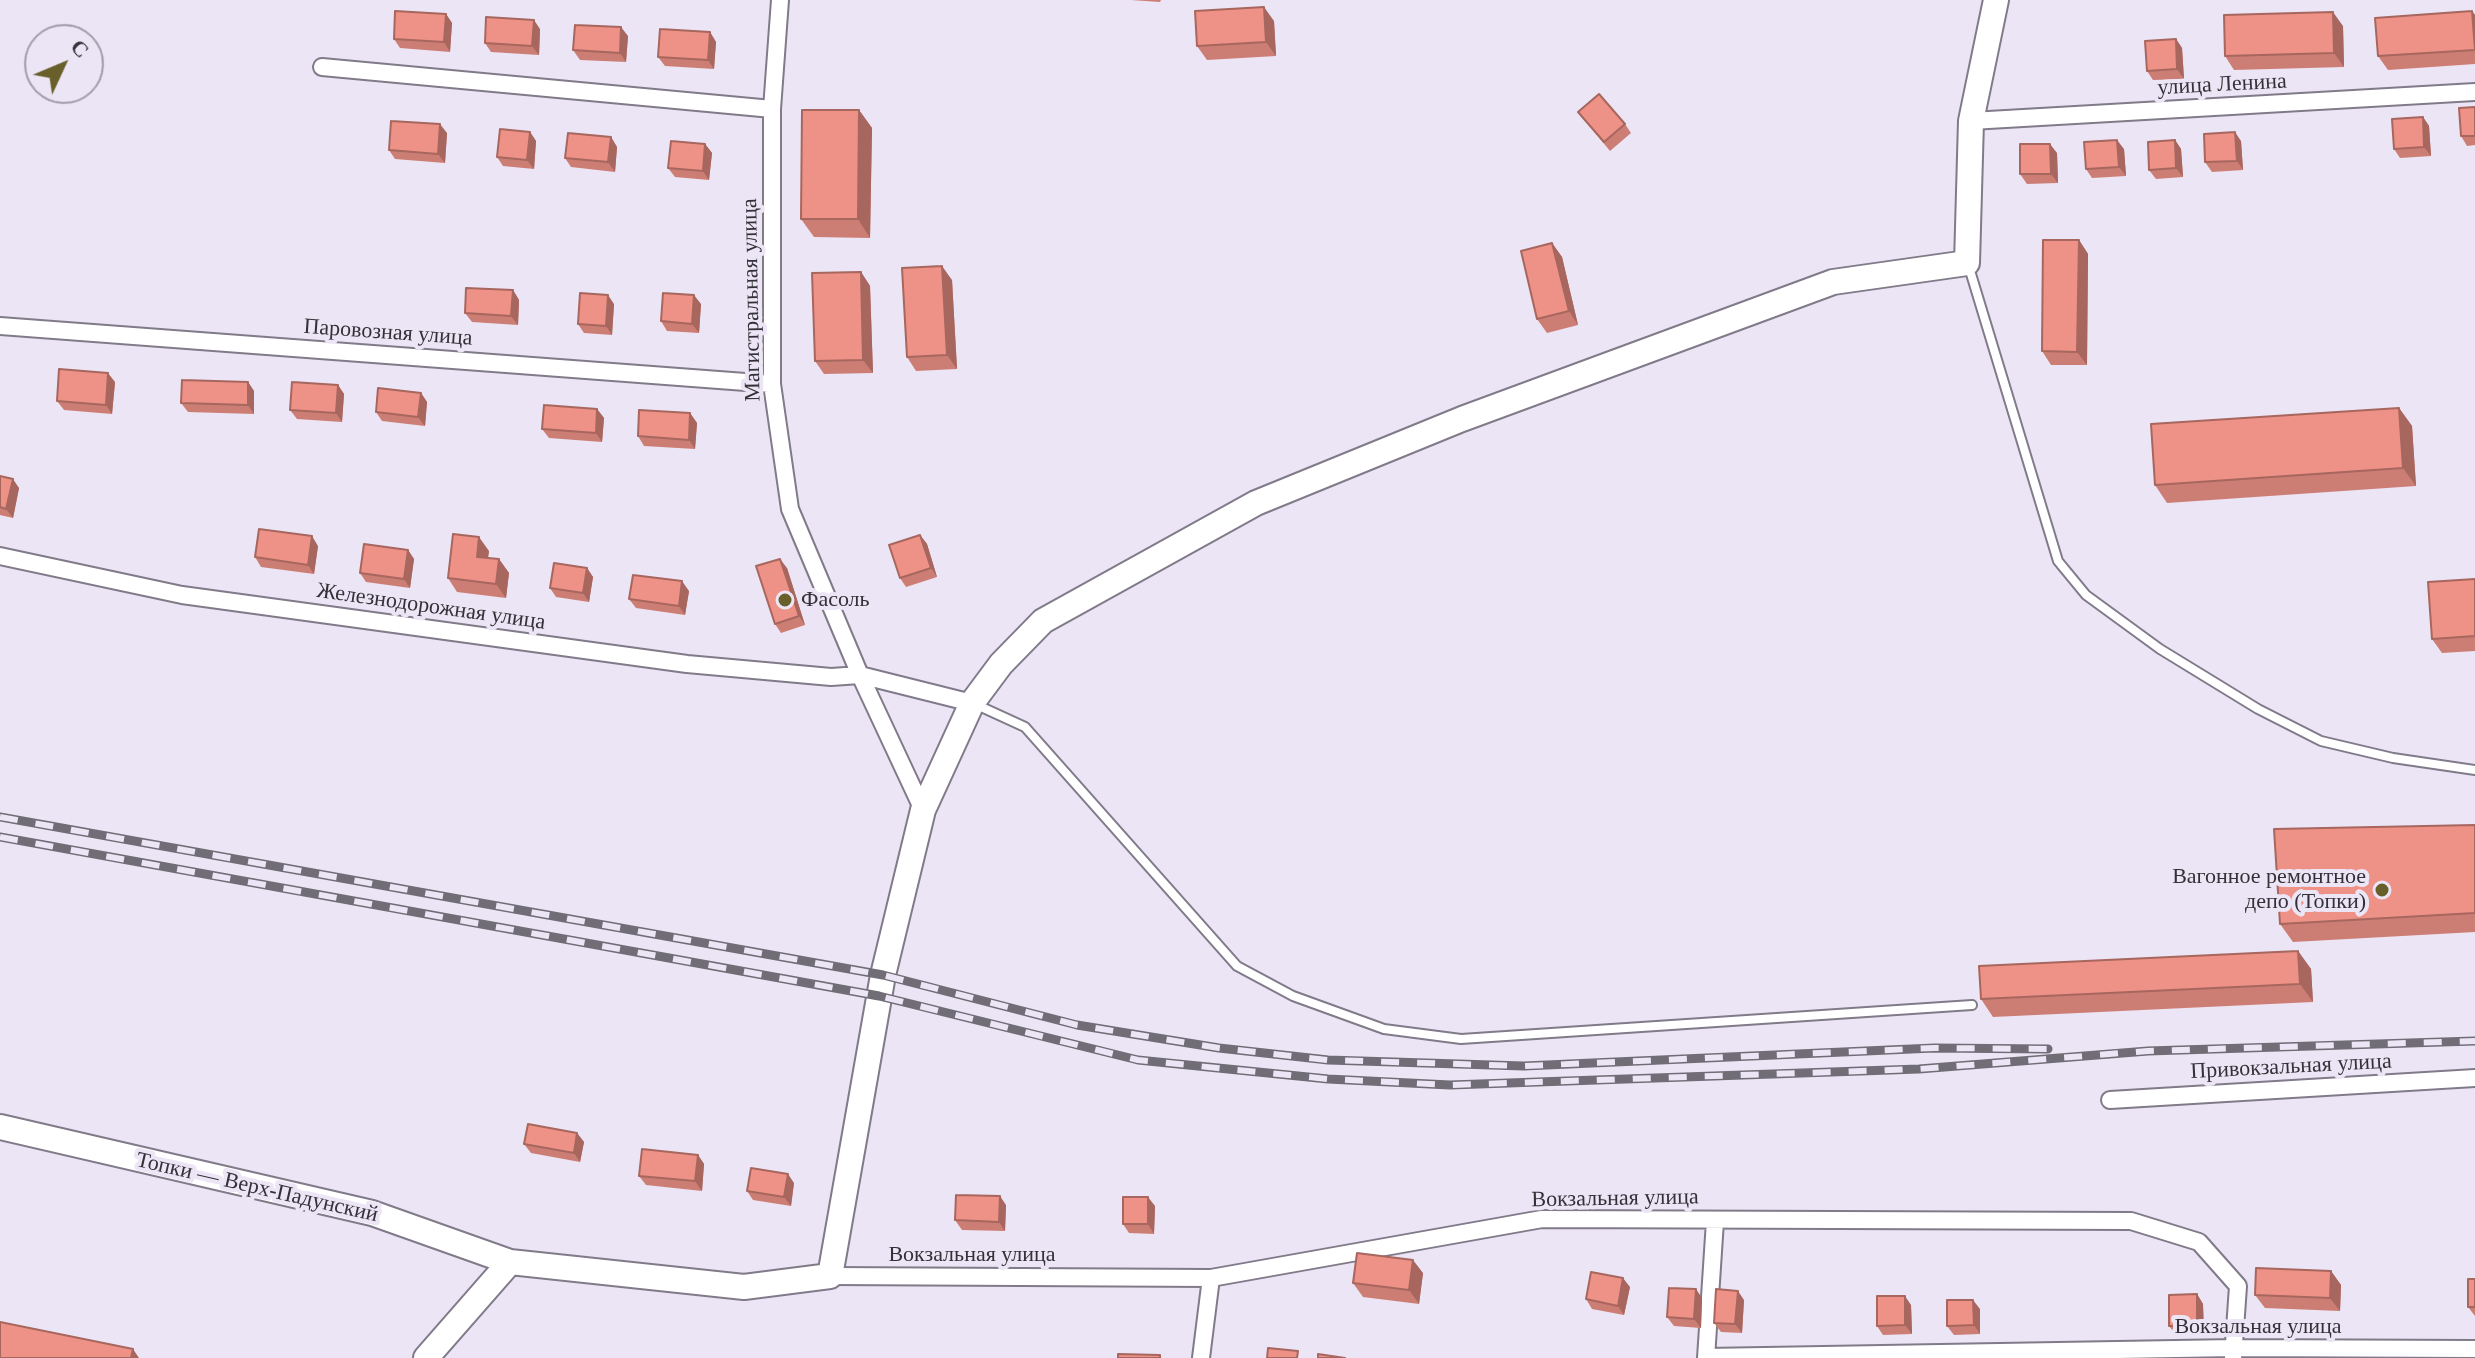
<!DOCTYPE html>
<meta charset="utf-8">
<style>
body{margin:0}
#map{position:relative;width:2475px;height:1358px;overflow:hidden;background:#ece5f6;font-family:"Times New Roman",serif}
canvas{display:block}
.north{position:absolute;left:24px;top:24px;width:80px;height:80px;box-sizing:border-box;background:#ece5f6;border:2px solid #a29daa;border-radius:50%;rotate:46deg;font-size:22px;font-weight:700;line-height:32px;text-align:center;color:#333137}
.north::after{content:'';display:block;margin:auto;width:28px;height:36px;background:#695f2b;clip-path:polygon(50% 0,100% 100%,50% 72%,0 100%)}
</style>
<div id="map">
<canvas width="2475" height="1358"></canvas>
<div class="north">С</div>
</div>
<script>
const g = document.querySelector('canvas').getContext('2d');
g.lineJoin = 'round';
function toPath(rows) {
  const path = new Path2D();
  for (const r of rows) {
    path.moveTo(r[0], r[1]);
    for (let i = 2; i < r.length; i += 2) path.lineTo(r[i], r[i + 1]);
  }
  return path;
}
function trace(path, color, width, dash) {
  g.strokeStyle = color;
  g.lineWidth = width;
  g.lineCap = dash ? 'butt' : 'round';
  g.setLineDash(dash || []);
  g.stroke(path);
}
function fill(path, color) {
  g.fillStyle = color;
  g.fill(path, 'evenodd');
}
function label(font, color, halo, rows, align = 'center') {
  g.font = font + ' "Times New Roman",serif';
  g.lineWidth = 8;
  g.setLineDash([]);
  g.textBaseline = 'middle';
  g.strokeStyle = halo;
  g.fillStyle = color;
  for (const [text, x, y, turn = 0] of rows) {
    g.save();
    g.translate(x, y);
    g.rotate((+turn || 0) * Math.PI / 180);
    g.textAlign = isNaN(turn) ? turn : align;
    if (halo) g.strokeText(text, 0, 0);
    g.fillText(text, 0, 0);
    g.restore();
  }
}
const lane = toPath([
 [1968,264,2058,561,2086,595,2160,649,2258,709,2321,741,2393,758,2475,770],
 [977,705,1025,727,1237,966,1293,996,1384,1029,1461,1039,1972,1005]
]);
const street = toPath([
 [780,0,772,109,772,384,790,509,860,675,923,810],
 [322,67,772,109],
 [1971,121,2475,92],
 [0,326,772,384],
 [0,556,182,595,687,664,831,677,860,675,972,703],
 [2110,1100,2475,1078],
 [830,1276,1211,1278,1542,1219,2131,1221,2199,1242,2238,1286,2233,1358],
 [1706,1357,2234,1348,2475,1349],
 [1201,1358,1211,1278],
 [1706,1358,1715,1221]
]);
const secondary = toPath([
 [0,1127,372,1213,510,1262,744,1287,830,1276,883,975,923,810,972,703,1001,664,1043,621,1256,503,1462,419,1833,282,1967,263,1971,121,1996,0],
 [426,1358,510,1262]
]);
trace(lane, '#807a89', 12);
trace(street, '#807a89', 20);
trace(secondary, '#807a89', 28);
trace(lane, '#fff', 8);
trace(street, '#fff', 16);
trace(secondary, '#fff', 24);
const rail = toPath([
 [0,817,883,975,1077,1025,1219,1048,1328,1060,1524,1066,1934,1048,2048,1049],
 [0,837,879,996,1138,1060,1328,1079,1450,1085,1919,1069,2148,1051,2475,1041]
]);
trace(rail, '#716d77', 9);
trace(rail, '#ece5f6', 6, [18]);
fill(toPath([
 [1131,0,1161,0,1160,2],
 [2472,11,2475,15,2475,64,2388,70,2378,56],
 [446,14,452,23,450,52,400,48,394,39],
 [1274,21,1276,56,1207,60,1197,46],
 [2343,26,2344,67,2234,70,2225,56],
 [540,29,539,55,491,52,485,43],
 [710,32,716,42,714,69,665,66,658,57],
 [628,36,626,62,580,60,573,50],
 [2176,39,2182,48,2184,79,2153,80,2147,71],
 [2475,107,2475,145,2467,146,2461,136],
 [859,110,872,128,870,238,814,237,801,219],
 [1578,112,1625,124,1631,133,1610,151],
 [2423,117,2429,126,2431,156,2400,158,2394,149],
 [530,132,536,141,534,169,503,166,497,157],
 [447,133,445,163,395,159,389,150],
 [611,137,617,147,615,172,571,167,565,158],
 [2175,140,2181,149,2183,177,2156,179,2149,170],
 [2241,141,2243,170,2212,172,2205,162],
 [705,144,712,153,709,180,675,177,668,168],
 [2124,149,2126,176,2092,178,2086,169],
 [2057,153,2058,183,2027,184,2020,174],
 [2079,240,2088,254,2087,365,2051,365,2042,351],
 [1552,243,1562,257,1578,325,1547,333,1537,319],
 [861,272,870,286,873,373,824,374,815,361],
 [952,280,957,369,916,371,907,357],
 [513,290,519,300,518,325,472,322,465,313],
 [614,304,612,335,584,333,578,324],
 [701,304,699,333,667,331,661,321],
 [115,382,112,414,64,410,57,401],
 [248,382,254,391,254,414,188,412,181,403],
 [338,385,344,394,342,422,297,419,290,410],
 [421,393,427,402,425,426,382,421,376,412],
 [2399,408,2412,426,2416,486,2167,503,2155,485],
 [597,409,604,418,602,442,549,438,542,429],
 [690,413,697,423,695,449,644,446,638,436],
 [0,476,19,488,13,518,0,515],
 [920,535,927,544,937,577,906,587,900,578],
 [318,546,314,574,261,567,255,557],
 [408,550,414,559,410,588,366,582,360,573],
 [489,551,488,558,499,559,509,573,506,598,457,592,448,578],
 [587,568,593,577,589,602,556,597,550,588],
 [787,568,805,625,781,633,775,624],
 [2475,579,2475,651,2442,653,2432,639],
 [689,591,685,615,636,608,629,599],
 [2475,825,2475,932,2293,942,2280,924],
 [2298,951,2311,969,2313,1002,1993,1017,1981,999],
 [577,1133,584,1142,580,1162,531,1153,524,1144],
 [698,1155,704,1164,702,1191,646,1185,639,1176],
 [794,1183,791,1206,753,1200,747,1191],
 [1006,1205,1005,1231,962,1230,955,1220],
 [1155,1206,1154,1234,1129,1233,1123,1224],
 [2331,1271,2341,1285,2340,1311,2265,1308,2255,1295],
 [1423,1273,1419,1304,1363,1297,1353,1283],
 [2475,1279,2475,1316,2468,1307],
 [1630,1287,1624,1315,1592,1309,1586,1299],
 [2197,1294,2203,1304,2204,1335,2176,1335,2169,1326],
 [1702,1298,1701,1328,1674,1326,1667,1317],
 [1744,1300,1742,1333,1721,1332,1714,1323],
 [1911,1305,1912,1334,1883,1335,1877,1326],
 [1980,1309,1980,1334,1954,1335,1947,1326]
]), '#cd7e74');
fill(toPath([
 [1264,7,1274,21,1276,56,1266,42],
 [2472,11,2475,15,2475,50],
 [2333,12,2343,26,2344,67,2334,53],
 [446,14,452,23,450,52,444,42],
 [534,20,540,29,539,55,532,46],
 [621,27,628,36,626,62,620,53],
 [710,32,716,42,714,69,708,60],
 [2176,39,2182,48,2184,79,2177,69],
 [859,110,872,128,870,238,858,219],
 [2423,117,2429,126,2431,156,2424,147],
 [440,124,447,133,445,163,438,154],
 [530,132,536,141,534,169,527,160],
 [2235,132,2241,141,2243,170,2237,161],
 [611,137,617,147,615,172,608,162],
 [2117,140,2124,149,2126,176,2119,167],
 [2175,140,2181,149,2183,177,2176,168],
 [705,144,712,153,709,180,703,171],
 [2050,144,2057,153,2058,183,2051,174],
 [2079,240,2088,254,2087,365,2077,352],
 [1552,243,1562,257,1578,325,1569,311],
 [942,266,952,280,957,369,947,355],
 [861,272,870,286,873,373,863,360],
 [513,290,519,300,518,325,511,316],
 [608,295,614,304,612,335,606,326],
 [694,295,701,304,699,333,692,324],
 [108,373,115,382,112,414,106,405],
 [248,382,254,391,254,414,248,405],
 [338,385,344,394,342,422,336,413],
 [421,393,427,402,425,426,418,417],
 [2399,408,2412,426,2416,486,2403,468],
 [597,409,604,418,602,442,596,433],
 [690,413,697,423,695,449,689,440],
 [13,479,19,488,13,518,6,509],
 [920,535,927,544,937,577,931,568],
 [312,536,318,546,314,574,308,565],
 [479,537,489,551,486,570,477,557],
 [408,550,414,559,410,588,404,579],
 [499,559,509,573,506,598,496,584],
 [780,559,787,568,805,625,799,616],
 [587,568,593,577,589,602,583,593],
 [682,581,689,591,685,615,679,606],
 [2298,951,2311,969,2313,1002,2300,984],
 [577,1133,584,1142,580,1162,574,1153],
 [698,1155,704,1164,702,1191,695,1181],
 [788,1174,794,1183,791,1206,784,1197],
 [1000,1196,1006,1205,1005,1231,999,1222],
 [1148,1197,1155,1206,1154,1234,1148,1224],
 [1413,1260,1423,1273,1419,1304,1409,1290],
 [2331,1271,2341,1285,2340,1311,2330,1298],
 [1623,1278,1630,1287,1624,1315,1618,1306],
 [1696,1289,1702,1298,1701,1328,1694,1319],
 [1738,1291,1744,1300,1742,1333,1735,1324],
 [2197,1294,2203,1304,2204,1335,2197,1326],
 [1905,1296,1911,1305,1912,1334,1905,1325],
 [1973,1300,1980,1309,1980,1334,1974,1325],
 [133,1349,139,1358,131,1358]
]), '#a7665e');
const building = toPath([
 [1264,7,1266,42,1197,46,1195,11,1264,7],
 [395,11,446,14,444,42,394,39,395,11],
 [2472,11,2475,50,2378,56,2375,18,2472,11],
 [2333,12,2334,53,2225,56,2224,15,2333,12],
 [486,17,534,20,532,46,485,43,486,17],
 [575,25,621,27,620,53,573,50,575,25],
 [660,29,710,32,708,60,658,57,660,29],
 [2176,39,2177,69,2147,71,2145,41,2176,39],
 [1599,94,1625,124,1604,142,1578,112,1599,94],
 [2475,107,2475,136,2461,136,2459,108,2475,107],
 [802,110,859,110,858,219,801,219,802,110],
 [2423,117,2424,147,2394,149,2392,119,2423,117],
 [391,121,440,124,438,154,389,150,391,121],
 [500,129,530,132,527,160,497,157,500,129],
 [2235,132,2237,161,2205,162,2204,134,2235,132],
 [568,133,611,137,608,162,565,158,568,133],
 [2117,140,2119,167,2086,169,2084,142,2117,140],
 [2175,140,2176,168,2149,170,2148,142,2175,140],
 [671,141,705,144,703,171,668,168,671,141],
 [2020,144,2050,144,2051,174,2020,174,2020,144],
 [2043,240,2079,240,2077,352,2042,351,2043,240],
 [1552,243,1569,311,1537,319,1521,251,1552,243],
 [942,266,947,355,907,357,902,268,942,266],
 [861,272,863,360,815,361,812,273,861,272],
 [466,288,513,290,511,316,465,313,466,288],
 [580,293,608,295,606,326,578,324,580,293],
 [663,293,694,295,692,324,661,321,663,293],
 [59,369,108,373,106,405,57,401,59,369],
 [182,380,248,382,248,405,181,403,182,380],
 [292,382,338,385,336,413,290,410,292,382],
 [378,388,421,393,418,417,376,412,378,388],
 [544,405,597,409,596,433,542,429,544,405],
 [2399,408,2403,468,2155,485,2151,424,2399,408],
 [639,410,690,413,689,440,638,436,639,410],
 [0,476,13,479,6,509,0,507,0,476],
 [259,529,312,536,308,565,255,557,259,529],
 [453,534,479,537,477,557,499,559,496,584,448,578,453,534],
 [920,535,931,568,900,578,889,545,920,535],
 [364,544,408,550,404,579,360,573,364,544],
 [780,559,799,616,775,624,756,566,780,559],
 [554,563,587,568,583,593,550,588,554,563],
 [633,575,682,581,679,606,629,599,633,575],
 [2475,579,2475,636,2432,639,2428,582,2475,579],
 [2475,825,2475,913,2280,924,2274,829,2475,825],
 [2298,951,2300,984,1981,999,1979,966,2298,951],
 [528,1124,577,1133,574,1153,524,1144,528,1124],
 [642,1149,698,1155,695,1181,639,1176,642,1149],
 [751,1168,788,1174,784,1197,747,1191,751,1168],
 [956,1195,1000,1196,999,1222,955,1220,956,1195],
 [1123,1197,1148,1197,1148,1224,1123,1224,1123,1197],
 [1357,1253,1413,1260,1409,1290,1353,1283,1357,1253],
 [2256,1268,2331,1271,2330,1298,2255,1295,2256,1268],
 [1591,1272,1623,1278,1618,1306,1586,1299,1591,1272],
 [2468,1279,2475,1279,2475,1307,2468,1307,2468,1279],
 [1669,1288,1696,1289,1694,1319,1667,1317,1669,1288],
 [1716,1289,1738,1291,1735,1324,1714,1323,1716,1289],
 [2197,1294,2197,1326,2169,1326,2169,1295,2197,1294],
 [1877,1296,1905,1296,1905,1325,1877,1326,1877,1296],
 [1947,1300,1973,1300,1974,1325,1947,1326,1947,1300],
 [0,1322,133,1349,131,1358,0,1358,0,1322],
 [1268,1348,1298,1351,1297,1358,1267,1358,1268,1348],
 [1118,1354,1160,1355,1160,1358,1118,1358,1118,1354],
 [1318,1354,1345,1358,1318,1358,1318,1354]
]);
fill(building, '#ee9287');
trace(building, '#a7665e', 2);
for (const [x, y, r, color] of [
 [785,600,8,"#695f2b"],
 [2382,890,8,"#695f2b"]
]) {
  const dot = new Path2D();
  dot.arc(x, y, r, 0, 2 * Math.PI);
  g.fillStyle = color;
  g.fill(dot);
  trace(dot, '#ece5f6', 3);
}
label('22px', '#333137', '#ece5f6', [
 ["улица Ленина",2222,85,-3],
 ["Магистральная улица",752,300,-91],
 ["Паровозная улица",388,333,4],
 ["Железнодорожная улица",431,607,8],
 ["Привокзальная улица",2291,1067,-3],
 ["Топки — Верх-Падунский",257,1188,13],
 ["Вокзальная улица",1615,1199,-1],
 ["Вокзальная улица",972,1255],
 ["Вокзальная улица",2258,1327]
]);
label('22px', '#333137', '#ece5f6', [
 ["Фасоль",801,600],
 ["Вагонное ремонтное",2366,877,"right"],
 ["депо (Топки)",2366,902,"right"]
], 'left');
</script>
